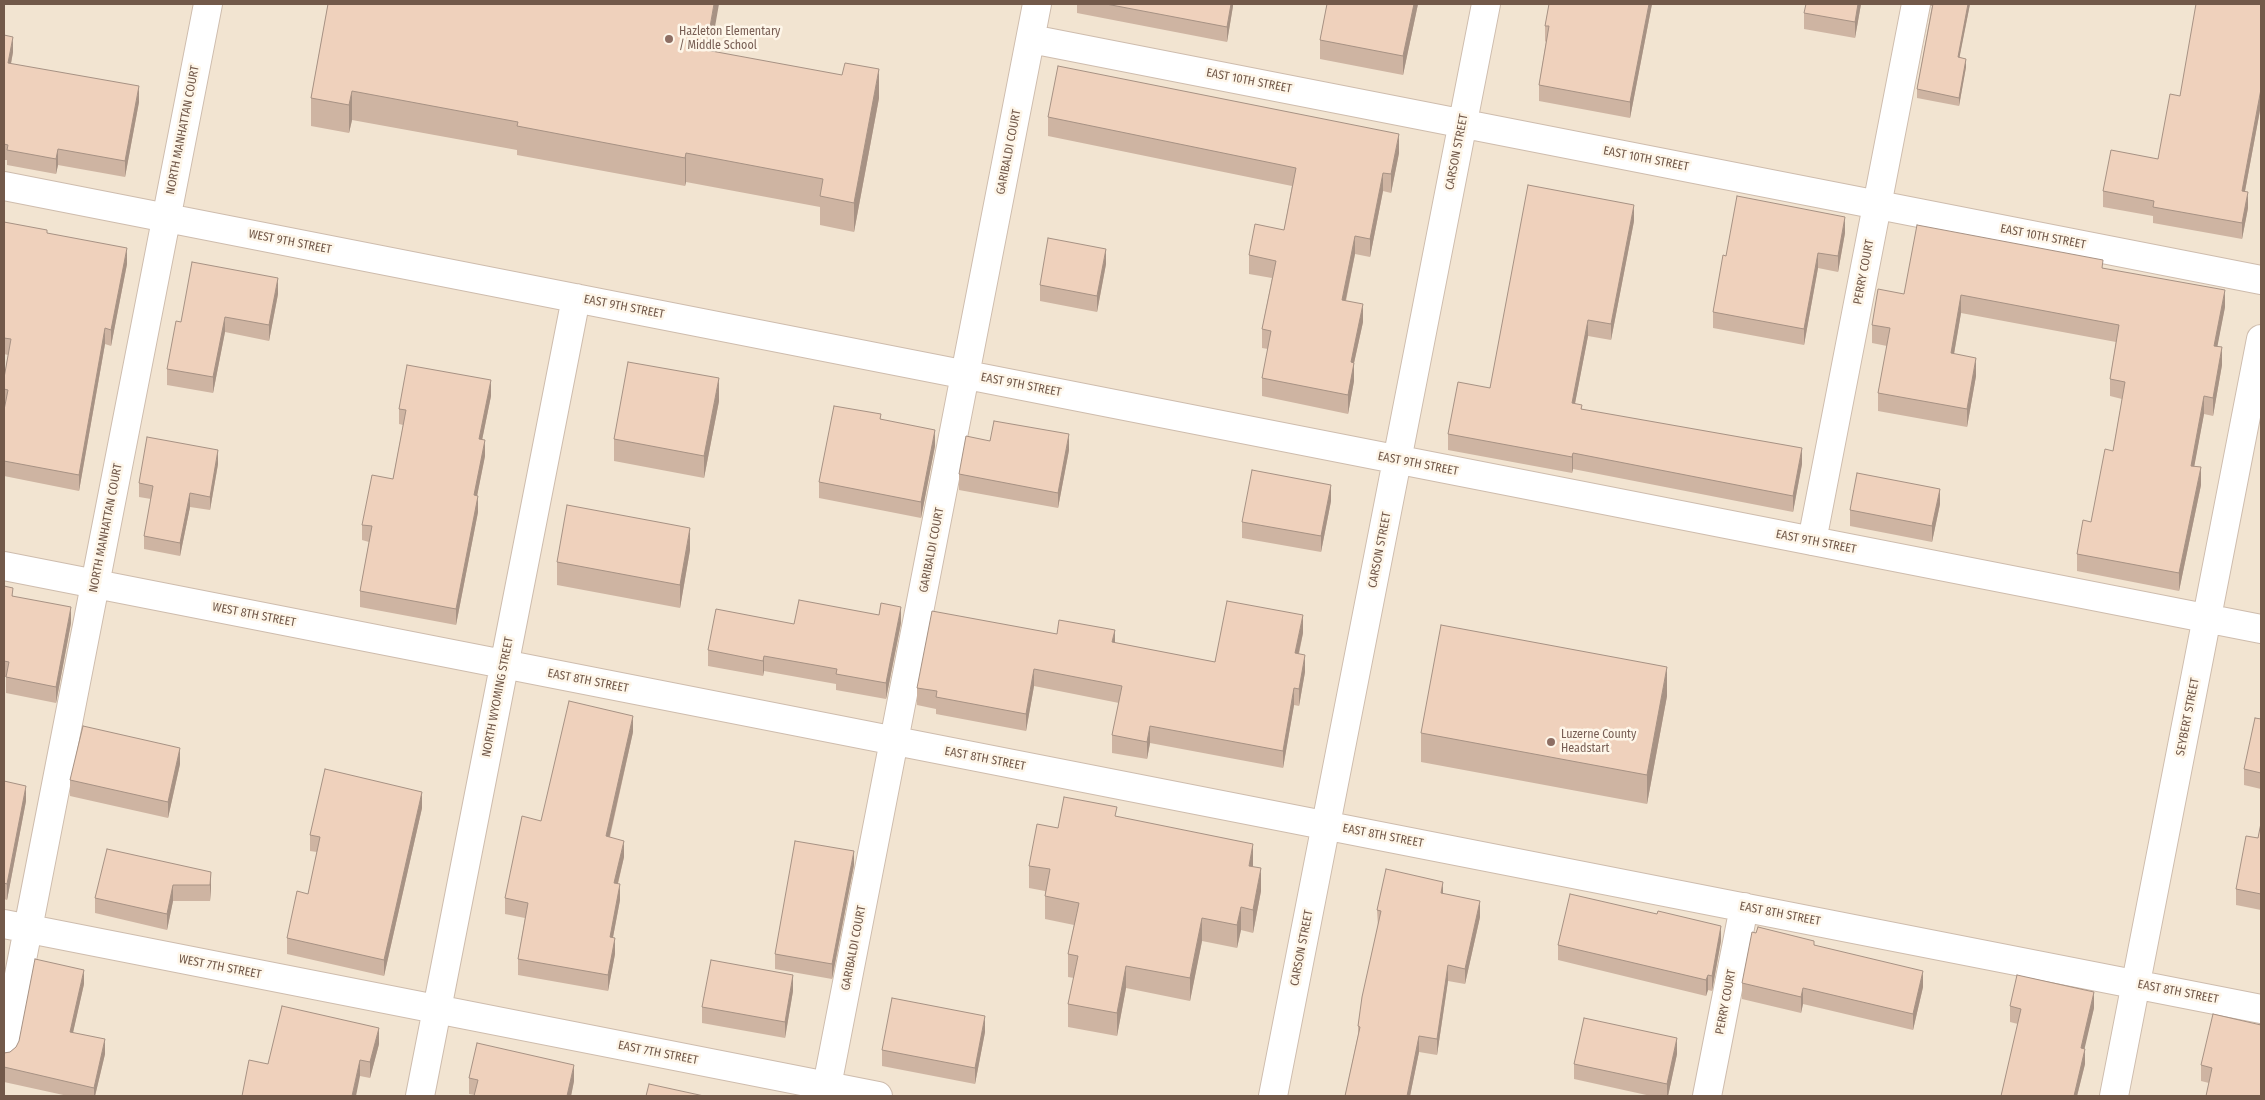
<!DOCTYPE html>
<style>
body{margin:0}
#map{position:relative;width:2265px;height:1100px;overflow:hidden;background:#fbf2e3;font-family:"Fira Sans Condensed",sans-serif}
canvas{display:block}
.frame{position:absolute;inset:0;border:5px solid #72594a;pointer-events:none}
</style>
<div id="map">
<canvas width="2265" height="1100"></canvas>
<div class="frame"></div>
</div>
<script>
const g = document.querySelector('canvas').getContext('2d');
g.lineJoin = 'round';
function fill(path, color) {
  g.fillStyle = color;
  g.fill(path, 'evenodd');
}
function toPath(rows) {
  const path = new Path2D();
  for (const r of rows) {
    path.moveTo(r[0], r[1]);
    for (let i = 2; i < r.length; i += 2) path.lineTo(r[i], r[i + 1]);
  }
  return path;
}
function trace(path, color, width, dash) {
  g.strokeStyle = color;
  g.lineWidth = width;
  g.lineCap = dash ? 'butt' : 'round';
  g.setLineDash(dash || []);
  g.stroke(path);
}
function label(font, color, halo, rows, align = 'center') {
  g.font = font + ' "Fira Sans Condensed",sans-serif';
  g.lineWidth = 5;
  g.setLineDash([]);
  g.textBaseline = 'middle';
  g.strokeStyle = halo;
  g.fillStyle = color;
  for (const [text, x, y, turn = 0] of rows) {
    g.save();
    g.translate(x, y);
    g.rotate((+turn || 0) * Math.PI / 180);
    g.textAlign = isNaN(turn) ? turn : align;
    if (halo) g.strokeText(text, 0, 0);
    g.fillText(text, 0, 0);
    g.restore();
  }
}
fill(toPath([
 [4,4,2261,4,2261,1096,4,1096]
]), '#f2e4d1');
const minor = toPath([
 [1031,39,2261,280],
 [4,186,2261,629],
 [1812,541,1916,4],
 [4,566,2261,1009],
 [4,924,878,1096],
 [4,1052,208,4],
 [420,1096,576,298],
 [825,1096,1037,4],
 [1273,1096,1486,4],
 [1707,1096,1744,907],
 [2114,1096,2261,339]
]);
trace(minor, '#cebcad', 30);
trace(minor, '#fff', 28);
fill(toPath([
 [328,4,711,51,879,98,854,232,820,225,820,207,686,182,685,186,517,155,517,150,352,120,349,133,311,126,311,98],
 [1077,4,1233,4,1233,6,1227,42,1077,13],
 [1327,4,1418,4,1403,75,1320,59,1320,40],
 [1549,4,1652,4,1630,118,1539,101,1539,85,1546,42,1545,41,1545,26],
 [1861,4,1855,38,1804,29,1804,13],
 [1931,4,1970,4,1959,58,1966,67,1959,106,1917,98,1917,89,1932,6,1931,6],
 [2261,4,2261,105,2245,191,2248,208,2242,239,2153,223,2153,216,2103,207,2103,191,2158,159,2180,96],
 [4,35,13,52,11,64,139,102,125,177,58,165,56,174,7,165,7,160,4,160],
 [1048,117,1399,153,1391,193,1383,191,1370,257,1355,254,1346,301,1363,322,1354,363,1354,381,1348,414,1262,396,1262,378,1268,349,1262,348,1262,329,1272,278,1249,274,1249,255,1284,230,1292,186,1048,136],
 [1634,221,1611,340,1588,336,1575,403,1582,409,1802,464,1793,512,1573,469,1572,473,1448,450,1448,434,1490,388],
 [4,222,47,233,127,264,111,346,105,344,79,491,4,476,4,410,5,405,4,405,4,378,8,355,4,354],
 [1845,233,1838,272,1818,268,1804,345,1713,328,1713,312,1726,256],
 [1106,264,1097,312,1040,301,1040,285],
 [2103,268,2225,307,2217,346,2222,365,2213,416,2204,414,2194,466,2201,485,2179,591,2077,571,2077,554,2091,522,2113,451,2122,399,2110,396,2110,379,2116,342,1961,313,1954,354,1976,376,1967,427,1878,411,1878,393,1887,346,1872,343,1872,325,1904,294],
 [278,294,269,341,225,332,213,393,167,385,167,369,181,322],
 [491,396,482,440,485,456,477,496,478,512,456,625,360,607,360,591,369,542,362,540,362,525,393,479,403,425,399,424,399,409],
 [719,401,704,478,614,461,614,439],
 [881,419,935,446,921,518,819,498,819,482],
 [990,441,1069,450,1058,508,959,490,959,474],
 [218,464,210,510,190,507,180,556,144,549,144,536,151,499,139,497,139,483],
 [1331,501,1321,552,1242,538,1242,522],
 [1940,504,1932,542,1850,526,1850,510],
 [690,550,680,608,557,585,557,562],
 [4,586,13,596,71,623,56,703,6,693,6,677,4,677],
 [901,623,886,699,836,690,836,684,764,671,763,676,708,666,708,650,794,624],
 [1303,633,1299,654,1305,672,1299,706,1294,705,1283,768,1150,743,1147,759,1112,753,1112,735,1119,703,1034,686,1026,731,936,714,936,709,917,705,917,688,1057,634,1115,643,1215,662],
 [1667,696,1647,804,1421,762,1421,733],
 [2261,719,2261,789,2244,785,2244,769],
 [633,732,610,837,624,857,618,884,620,900,613,937,615,954,608,991,518,975,518,959,525,918,505,914,505,898,541,821],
 [180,764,168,818,70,796,70,780],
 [4,781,26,801,7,900,4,899],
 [422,808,384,976,287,954,287,938,308,894,317,852,310,851,310,835],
 [1117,816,1253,867,1261,891,1253,933,1241,930,1237,948,1202,941,1190,1001,1126,988,1117,1036,1068,1027,1068,1004,1074,978,1068,977,1068,954,1074,925,1045,919,1045,891,1029,888,1029,866,1058,828],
 [2261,823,2261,910,2236,905,2236,889,2258,838],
 [854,865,832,979,775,969,775,954],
 [211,872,211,888,210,901,173,901,167,930,95,913,95,898],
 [1443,893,1480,917,1465,984,1448,981,1437,1055,1419,1052,1410,1096,1345,1096,1358,1035,1358,1026,1378,926,1377,910],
 [1657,914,1721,941,1712,991,1708,990,1706,996,1558,960,1558,945],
 [1814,945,1923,987,1913,1030,1803,1004,1801,1013,1742,999,1742,983],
 [84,984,73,1032,105,1054,95,1096,68,1096,4,1082,4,1053,10,1052,16,1047],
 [793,991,785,1038,702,1023,702,1007],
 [2010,1006,2094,1008,2084,1048,2085,1064,2077,1096,2001,1096,2018,1024,2010,1022],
 [2261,1025,2209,1083,2201,1081,2201,1065],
 [985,1032,975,1084,882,1066,882,1050],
 [379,1044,370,1078,360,1076,268,1064],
 [1677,1054,1668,1096,1651,1096,1574,1079,1574,1064],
 [469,1078,574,1081,571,1096,474,1096,475,1095,469,1094]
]), '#ceb4a2');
fill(toPath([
 [714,4,719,4,706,78,706,50],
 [1231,4,1233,4,1233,6,1227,42,1227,27],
 [1414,4,1418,4,1403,75,1403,56],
 [1649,4,1652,4,1630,118,1630,102],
 [1858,4,1861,4,1855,38,1855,22],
 [1968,4,1970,4,1958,65,1958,57],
 [13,37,13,52,8,79,8,63],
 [1966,59,1966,67,1959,106,1959,98],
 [879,69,879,98,854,232,854,203],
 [139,86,139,102,125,177,125,161],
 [2261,89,2261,105,2242,207,2242,191],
 [352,91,352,120,349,133,349,105],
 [1399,134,1399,153,1391,193,1391,174],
 [58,149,58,165,56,174,56,159],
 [686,153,686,182,685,186,685,158],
 [1383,173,1383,191,1370,257,1370,239],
 [2248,192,2248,208,2242,239,2242,223],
 [1634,205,1634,221,1611,340,1611,324],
 [1845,217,1845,233,1838,272,1838,256],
 [1355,236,1355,254,1342,318,1342,300],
 [127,248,127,264,111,346,111,330],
 [1106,249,1106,264,1097,312,1097,296],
 [1818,253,1818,268,1804,345,1804,329],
 [278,278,278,294,269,341,269,325],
 [2225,290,2225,307,2214,364,2214,346],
 [1961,295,1961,313,1951,371,1951,353],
 [1363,304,1363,322,1354,363,1354,381,1348,414,1348,395,1351,362],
 [225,317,225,332,213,393,213,377],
 [1588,320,1588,336,1572,419,1572,403],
 [105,328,105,344,79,491,79,475],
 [2222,347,2222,365,2213,416,2213,398],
 [1976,358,1976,376,1967,427,1967,409],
 [719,378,719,401,704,478,704,456],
 [491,380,491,396,479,455,479,439],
 [2204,396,2204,414,2191,484,2191,466],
 [935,430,935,446,921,518,921,502],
 [1069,434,1069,450,1058,508,1058,493],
 [485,440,485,456,474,511,474,495],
 [1802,448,1802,464,1793,512,1793,496],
 [218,450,218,464,210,510,210,497],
 [1573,453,1573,469,1572,473,1572,457],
 [2201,467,2201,485,2179,591,2179,573],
 [1331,485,1331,501,1321,552,1321,536],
 [1940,489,1940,504,1932,542,1932,526],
 [190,493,190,507,180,556,180,543],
 [478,496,478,512,456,625,456,609],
 [690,528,690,550,680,608,680,585],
 [71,607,71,623,56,703,56,687],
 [901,607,901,623,886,699,886,683],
 [1303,615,1303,633,1295,670,1295,653],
 [1115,630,1115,648,1112,642],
 [1305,655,1305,672,1299,706,1299,689],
 [764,656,764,671,763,676,763,661],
 [1667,667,1667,696,1647,804,1647,775],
 [1034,669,1034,686,1026,731,1026,714],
 [1294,688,1294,705,1283,768,1283,751],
 [633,716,633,732,606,852,606,836],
 [1150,726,1150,743,1147,759,1147,742],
 [180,748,180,764,168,818,168,802],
 [26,786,26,801,7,900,7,884],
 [422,792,422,808,384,976,384,960],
 [624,841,624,857,614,899,614,883],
 [1253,844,1253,866,1249,866],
 [854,851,854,865,832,979,832,964],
 [1261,868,1261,891,1253,933,1253,910],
 [211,872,211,888,210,901,210,885],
 [1443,882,1443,897,1441,893],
 [620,884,620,900,610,953,610,937],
 [173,885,173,901,167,930,167,914],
 [1480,901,1480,917,1465,984,1465,969],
 [1241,907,1241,930,1237,948,1237,925],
 [1202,918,1202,941,1190,1001,1190,978],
 [1721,926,1721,941,1712,991,1712,976],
 [615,938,615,954,608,991,608,975],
 [1448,965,1448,981,1437,1055,1437,1039],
 [1126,966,1126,988,1117,1036,1117,1013],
 [84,970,84,984,70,1046,70,1032],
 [1923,971,1923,987,1913,1030,1913,1014],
 [793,975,793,991,785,1038,785,1022],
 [1708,975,1708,990,1706,996,1706,980],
 [1803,988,1803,1004,1801,1013,1801,997],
 [2094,992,2094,1008,2081,1064,2081,1048],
 [985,1016,985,1032,975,1084,975,1068],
 [379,1028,379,1044,370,1078,370,1062],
 [1419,1036,1419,1052,1410,1096,1407,1096],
 [1677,1038,1677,1054,1668,1096,1667,1096,1667,1084],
 [105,1039,105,1054,95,1096,94,1096,94,1088],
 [2085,1049,2085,1064,2077,1096,2074,1096],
 [360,1060,360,1076,356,1096,352,1096],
 [574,1065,574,1081,571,1096,567,1096]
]), '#a79284');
const building = toPath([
 [328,4,714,4,706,50,842,75,845,63,879,69,854,203,820,196,823,179,686,153,685,158,517,126,518,122,352,91,349,105,311,98,328,4],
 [1106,4,1231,4,1227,27,1106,4],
 [1327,4,1414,4,1403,56,1320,40,1327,4],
 [1549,4,1649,4,1630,102,1539,85,1549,26,1545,26,1549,4],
 [1806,4,1858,4,1855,22,1804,13,1806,4],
 [1933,4,1968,4,1958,57,1966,59,1959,98,1917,89,1933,4],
 [2196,4,2261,4,2261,89,2242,191,2248,192,2242,223,2153,207,2154,201,2103,191,2111,150,2158,159,2170,94,2180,96,2196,4],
 [4,35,13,37,8,63,139,86,125,161,58,149,56,159,7,150,8,145,4,144,4,35],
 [1058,66,1399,134,1391,174,1383,173,1370,239,1355,236,1342,300,1363,304,1351,362,1354,363,1348,395,1262,378,1271,331,1262,329,1276,261,1249,255,1255,224,1284,230,1296,168,1048,117,1058,66],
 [1528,185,1634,205,1611,324,1588,320,1572,403,1582,405,1581,409,1802,448,1793,496,1573,453,1572,457,1448,434,1458,382,1490,388,1528,185],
 [1737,196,1845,217,1838,256,1818,253,1804,329,1713,312,1723,255,1726,256,1737,196],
 [4,222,47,230,47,233,127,248,111,330,105,328,79,475,4,461,4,410,8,390,4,389,4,378,11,339,4,338,4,222],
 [1917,225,2103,260,2102,268,2225,290,2214,346,2222,347,2213,398,2204,396,2191,466,2201,467,2179,573,2077,554,2083,520,2091,522,2105,449,2113,451,2125,382,2110,379,2119,325,1961,295,1951,353,1976,358,1967,409,1878,393,1890,328,1872,325,1878,289,1904,294,1917,225],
 [1048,238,1106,249,1097,296,1040,285,1048,238],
 [192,262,278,278,269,325,225,317,213,377,167,369,176,321,181,322,192,262],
 [628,362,719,378,704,456,614,439,628,362],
 [407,365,491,380,479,439,485,440,474,495,478,496,456,609,360,591,372,526,362,525,372,475,393,479,406,410,399,409,407,365],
 [834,406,881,414,880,419,935,430,921,502,819,482,834,406],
 [994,421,1069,434,1058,493,959,474,966,436,990,441,994,421],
 [147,437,218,450,210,497,190,493,180,543,144,536,153,486,139,483,147,437],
 [1252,470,1331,485,1321,536,1242,522,1252,470],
 [1857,473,1940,489,1932,526,1850,510,1857,473],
 [567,505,690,528,680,585,557,562,567,505],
 [4,586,13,588,12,596,71,607,56,687,6,677,9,662,4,661,4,586],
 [799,600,879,615,881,603,901,607,886,683,836,674,837,669,764,656,763,661,708,650,716,609,794,624,799,600],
 [1227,601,1303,615,1295,653,1305,655,1299,689,1294,688,1283,751,1150,726,1147,742,1112,735,1122,686,1034,669,1026,714,936,697,937,691,917,688,932,611,1057,634,1059,620,1115,630,1112,642,1215,662,1227,601],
 [1441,625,1667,667,1647,775,1421,733,1441,625],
 [569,701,633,716,606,836,624,841,614,883,620,884,610,937,615,938,608,975,518,959,528,903,505,898,522,816,541,821,569,701],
 [2255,718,2261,719,2261,773,2244,769,2255,718],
 [83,726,180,748,168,802,70,780,83,726],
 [325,769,422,792,384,960,287,938,297,891,308,894,320,837,310,835,325,769],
 [4,781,26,786,7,884,4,883,4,781],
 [1064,797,1117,807,1115,816,1253,844,1249,866,1261,868,1253,910,1241,907,1237,925,1202,918,1190,978,1126,966,1117,1013,1068,1004,1078,956,1068,954,1079,903,1045,896,1050,869,1029,866,1037,824,1058,828,1064,797],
 [2261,823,2261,894,2236,889,2246,836,2258,838,2261,823],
 [795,841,854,851,832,964,775,954,795,841],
 [107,849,211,872,210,885,173,885,167,914,95,898,107,849],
 [1386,869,1443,882,1441,893,1480,901,1465,969,1448,965,1437,1039,1419,1036,1407,1096,1345,1096,1360,1027,1358,1026,1362,997,1381,911,1377,910,1386,869],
 [1570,894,1657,914,1658,911,1721,926,1712,976,1708,975,1706,980,1558,945,1570,894],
 [1758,927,1814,941,1814,945,1923,971,1913,1014,1803,988,1801,997,1742,983,1752,932,1756,933,1758,927],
 [35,959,84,970,70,1032,105,1039,94,1088,4,1067,4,1053,10,1052,16,1047,19,1041,35,959],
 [711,960,793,975,785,1022,702,1007,711,960],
 [2017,975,2094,992,2081,1048,2085,1049,2074,1096,2001,1096,2021,1009,2010,1006,2017,975],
 [892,998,985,1016,975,1068,882,1050,892,998],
 [282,1006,379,1028,370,1062,360,1060,352,1096,242,1096,249,1060,268,1064,282,1006],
 [2213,1014,2261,1025,2261,1096,2206,1096,2212,1068,2201,1065,2213,1014],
 [1584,1018,1677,1038,1667,1084,1574,1064,1584,1018],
 [477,1043,574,1065,567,1096,474,1096,478,1080,469,1078,477,1043],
 [649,1084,704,1096,646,1096,649,1084]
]);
fill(building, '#efd1bc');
trace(building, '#a79284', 1);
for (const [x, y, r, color] of [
 [669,39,5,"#8d6e63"],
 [1551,742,5,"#8d6e63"]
]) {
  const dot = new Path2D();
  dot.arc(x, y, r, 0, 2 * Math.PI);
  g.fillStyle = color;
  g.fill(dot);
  trace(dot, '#fef6e9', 2);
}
label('12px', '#785e54', '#fef6e9', [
 ["Hazleton Elementary",679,32],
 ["/ Middle School",679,46],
 ["Luzerne County",1561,735],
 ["Headstart",1561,749]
], 'left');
label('12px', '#72594a', '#fef6e9', [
 ["EAST 10TH STREET",1249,81,11],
 ["NORTH MANHATTAN COURT",183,130,-79],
 ["GARIBALDI COURT",1009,152,-79],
 ["CARSON STREET",1457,152,-79],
 ["EAST 10TH STREET",1646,159,11],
 ["EAST 10TH STREET",2043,237,11],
 ["WEST 9TH STREET",290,242,11],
 ["PERRY COURT",1864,272,-79],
 ["EAST 9TH STREET",624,307,11],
 ["EAST 9TH STREET",1021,385,11],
 ["EAST 9TH STREET",1418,464,11],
 ["NORTH MANHATTAN COURT",106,528,-79],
 ["EAST 9TH STREET",1816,542,11],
 ["GARIBALDI COURT",932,550,-79],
 ["CARSON STREET",1380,550,-79],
 ["WEST 8TH STREET",254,615,11],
 ["EAST 8TH STREET",588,681,11],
 ["NORTH WYOMING STREET",498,697,-79],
 ["SEYBERT STREET",2188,717,-79],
 ["EAST 8TH STREET",985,759,11],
 ["EAST 8TH STREET",1383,836,11],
 ["EAST 8TH STREET",1780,914,11],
 ["GARIBALDI COURT",854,948,-79],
 ["CARSON STREET",1302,948,-79],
 ["WEST 7TH STREET",220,967,11],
 ["EAST 8TH STREET",2178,992,11],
 ["PERRY COURT",1726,1002,-79],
 ["EAST 7TH STREET",658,1053,11]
]);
</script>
